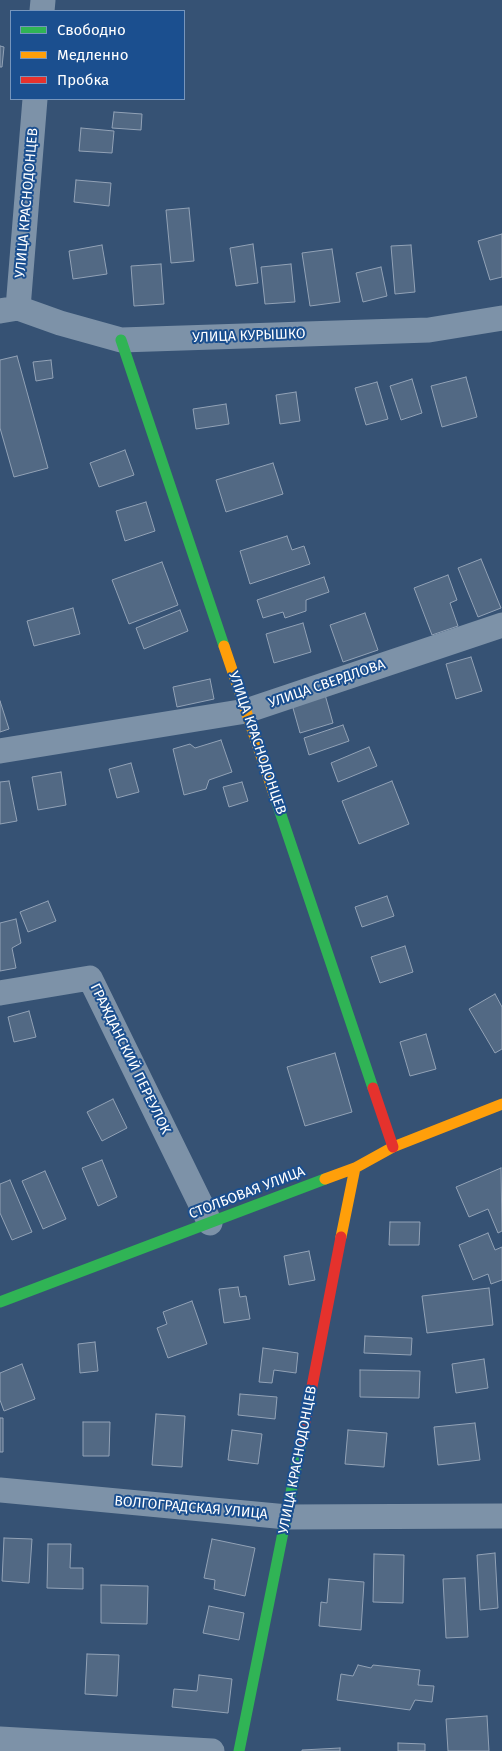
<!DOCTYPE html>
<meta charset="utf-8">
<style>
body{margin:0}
#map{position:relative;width:502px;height:1751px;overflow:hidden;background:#365274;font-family:"Fira Sans",sans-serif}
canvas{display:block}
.legend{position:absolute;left:10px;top:10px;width:175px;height:90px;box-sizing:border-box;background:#1b4f8f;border:1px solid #7695bc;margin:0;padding:6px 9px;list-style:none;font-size:15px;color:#fff}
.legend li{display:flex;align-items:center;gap:10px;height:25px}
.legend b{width:25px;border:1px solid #7695bc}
</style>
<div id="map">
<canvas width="502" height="1751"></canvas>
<ul class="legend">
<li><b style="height:6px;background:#30b455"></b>Свободно</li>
<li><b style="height:6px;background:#ff9f0a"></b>Медленно</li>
<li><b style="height:6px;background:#e5322d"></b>Пробка</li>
</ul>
</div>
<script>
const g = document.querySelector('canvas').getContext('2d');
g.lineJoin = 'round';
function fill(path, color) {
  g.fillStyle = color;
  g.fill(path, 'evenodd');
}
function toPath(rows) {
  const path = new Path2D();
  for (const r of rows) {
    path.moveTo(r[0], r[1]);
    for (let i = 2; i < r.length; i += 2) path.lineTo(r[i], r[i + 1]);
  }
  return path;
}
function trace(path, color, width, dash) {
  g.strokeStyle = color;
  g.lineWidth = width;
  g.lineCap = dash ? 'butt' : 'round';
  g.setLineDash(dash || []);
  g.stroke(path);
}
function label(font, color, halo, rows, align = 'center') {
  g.font = font + ' "Fira Sans",sans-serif';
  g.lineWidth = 4;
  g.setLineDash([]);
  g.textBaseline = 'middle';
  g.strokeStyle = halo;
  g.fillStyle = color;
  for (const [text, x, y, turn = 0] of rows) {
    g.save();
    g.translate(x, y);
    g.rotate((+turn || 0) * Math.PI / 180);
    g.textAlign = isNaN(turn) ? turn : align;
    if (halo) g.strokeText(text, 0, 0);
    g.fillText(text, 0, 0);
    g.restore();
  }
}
const building = toPath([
 [0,46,4,47,2,67,0,67,0,46],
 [114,112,142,114,141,130,112,128,114,112],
 [81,128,114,131,112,153,79,151,81,128],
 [76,180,111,183,109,206,74,202,76,180],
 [189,208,194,261,171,263,166,210,189,208],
 [502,234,502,277,490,280,478,241,502,234],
 [253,244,258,283,236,286,230,248,253,244],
 [102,245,107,274,73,279,69,251,102,245],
 [411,245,415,292,395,294,391,246,411,245],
 [332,249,340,302,310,306,302,253,332,249],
 [161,264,164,304,134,306,131,266,161,264],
 [291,264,295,302,265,304,261,267,291,264],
 [381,267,387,296,363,302,356,273,381,267],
 [17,356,48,468,14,477,0,428,0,360,17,356],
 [51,360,53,378,36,381,33,362,51,360],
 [466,377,477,417,442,427,431,386,466,377],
 [412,379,422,413,401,420,390,386,412,379],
 [377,382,388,419,366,425,355,388,377,382],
 [296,392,300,421,280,424,276,395,296,392],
 [226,404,229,424,196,429,193,409,226,404],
 [125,450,134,475,99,487,90,463,125,450],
 [273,463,283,494,226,512,216,480,273,463],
 [146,502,155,531,125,541,116,511,146,502],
 [287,536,292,550,304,546,310,564,250,584,240,551,287,536],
 [481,559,501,608,478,617,458,568,481,559],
 [162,562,178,605,129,624,112,580,162,562],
 [448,575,457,600,450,603,458,626,432,635,414,588,448,575],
 [324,577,329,592,306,600,306,611,285,618,283,612,263,618,257,600,324,577],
 [73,608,80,634,34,646,27,621,73,608],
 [180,610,188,631,144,649,136,628,180,610],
 [365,613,378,650,343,662,330,625,365,613],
 [303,623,311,652,274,663,266,634,303,623],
 [471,657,482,691,456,699,446,664,471,657],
 [210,679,214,699,177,707,173,687,210,679],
 [324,691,333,723,300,733,291,701,324,691],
 [0,701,9,729,0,732,0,701],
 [343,725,349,741,309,755,304,738,343,725],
 [221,740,232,772,209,780,206,789,184,795,173,749,190,744,195,748,221,740],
 [369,747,377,766,338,782,331,763,369,747],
 [131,763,139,792,117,798,109,769,131,763],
 [61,772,66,805,38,810,32,777,61,772],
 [9,781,17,821,0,824,0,782,9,781],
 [392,781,409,824,359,844,342,801,392,781],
 [242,782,248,801,229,807,223,787,242,782],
 [387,896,394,916,362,927,355,907,387,896],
 [48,901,56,921,28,932,20,912,48,901],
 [16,919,21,943,12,948,16,968,0,971,0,923,16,919],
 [405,946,413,972,380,983,371,957,405,946],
 [495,994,502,1007,502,1049,495,1053,469,1009,495,994],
 [29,1011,36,1037,14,1042,8,1017,29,1011],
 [426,1034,436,1069,410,1076,400,1042,426,1034],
 [335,1053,352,1112,305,1126,287,1067,335,1053],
 [113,1099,127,1128,102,1141,87,1112,113,1099],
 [102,1160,117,1197,98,1206,82,1168,102,1160],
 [501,1168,502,1231,498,1233,488,1209,469,1217,456,1187,501,1168],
 [45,1171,66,1219,43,1229,22,1181,45,1171],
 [10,1180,32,1232,12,1240,0,1213,0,1184,10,1180],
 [390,1222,420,1222,419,1245,389,1245,390,1222],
 [488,1233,495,1250,502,1247,502,1280,491,1284,488,1274,473,1280,459,1245,488,1233],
 [309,1251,315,1280,289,1285,284,1256,309,1251],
 [238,1287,240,1297,246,1296,250,1319,224,1323,219,1289,238,1287],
 [489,1288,493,1325,427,1333,422,1296,489,1288],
 [192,1301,207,1344,168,1358,157,1328,167,1324,163,1312,192,1301],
 [365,1336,412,1338,411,1355,364,1353,365,1336],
 [95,1342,98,1371,80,1373,78,1344,95,1342],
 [263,1348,298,1353,296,1373,274,1370,272,1383,259,1382,263,1348],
 [484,1359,488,1388,456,1393,452,1364,484,1359],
 [22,1364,35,1399,4,1411,0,1400,0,1373,22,1364],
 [360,1370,420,1371,419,1398,360,1397,360,1370],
 [240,1394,277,1397,275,1419,238,1415,240,1394],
 [156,1414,185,1416,182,1467,152,1465,156,1414],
 [0,1418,3,1418,3,1452,0,1452,0,1418],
 [83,1422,110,1422,109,1456,83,1456,83,1422],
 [475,1423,480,1460,438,1465,434,1427,475,1423],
 [232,1430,262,1434,258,1464,228,1460,232,1430],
 [348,1430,387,1433,384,1467,345,1464,348,1430],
 [4,1538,32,1539,29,1583,2,1581,4,1538],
 [212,1539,255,1548,245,1596,214,1589,215,1580,204,1578,212,1539],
 [48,1544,71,1544,70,1568,83,1568,83,1589,47,1588,48,1544],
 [495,1553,498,1608,480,1610,477,1555,495,1553],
 [374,1554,404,1555,403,1603,373,1602,374,1554],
 [465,1578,468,1637,446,1638,443,1579,465,1578],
 [329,1579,364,1582,361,1630,319,1626,321,1602,327,1603,329,1579],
 [101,1585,148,1586,147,1624,101,1623,101,1585],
 [209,1606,244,1613,239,1640,203,1633,209,1606],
 [87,1654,119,1655,117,1696,85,1694,87,1654],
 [358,1665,371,1668,373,1665,420,1670,418,1685,434,1686,432,1702,415,1700,410,1710,337,1700,341,1674,353,1676,358,1665],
 [199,1675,232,1679,228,1713,172,1707,174,1689,197,1691,199,1675],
 [487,1716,489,1751,448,1751,446,1719,487,1716],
 [398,1743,425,1744,425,1751,398,1751,398,1743],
 [340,1748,340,1751,302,1751,302,1750,340,1748]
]);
fill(building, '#526984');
trace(building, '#92a2b6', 1);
trace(toPath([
 [42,11,43,0],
 [18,308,35,99],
 [0,311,18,308,60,323,121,340,429,330,502,318],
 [0,751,246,711,502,625],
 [0,993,90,978,210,1223],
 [0,1490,287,1517,502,1516],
 [0,1739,212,1751]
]), '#7d92a8', 25);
trace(toPath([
 [121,340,224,646],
 [275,797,373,1088],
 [0,1302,325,1179],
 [239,1751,302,1438]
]), '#30b455', 11);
trace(toPath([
 [224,646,275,797],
 [325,1179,355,1168,393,1147,502,1104],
 [341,1237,355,1168]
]), '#ff9f0a', 11);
trace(toPath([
 [373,1088,393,1147],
 [302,1438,341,1237]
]), '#e5322d', 11);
label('14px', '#fff', '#1b4f8f', [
 ["УЛИЦА КРАСНОДОНЦЕВ",27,203,-85],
 ["УЛИЦА КУРЫШКО",249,336,-2],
 ["УЛИЦА СВЕРДЛОВА",327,684,-19],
 ["УЛИЦА КРАСНОДОНЦЕВ",257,743,71],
 ["ГРАЖДАНСКИЙ ПЕРЕУЛОК",130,1059,64],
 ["СТОЛБОВАЯ УЛИЦА",247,1193,-21],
 ["УЛИЦА КРАСНОДОНЦЕВ",298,1460,-79],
 ["ВОЛГОГРАДСКАЯ УЛИЦА",191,1508,5]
]);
</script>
